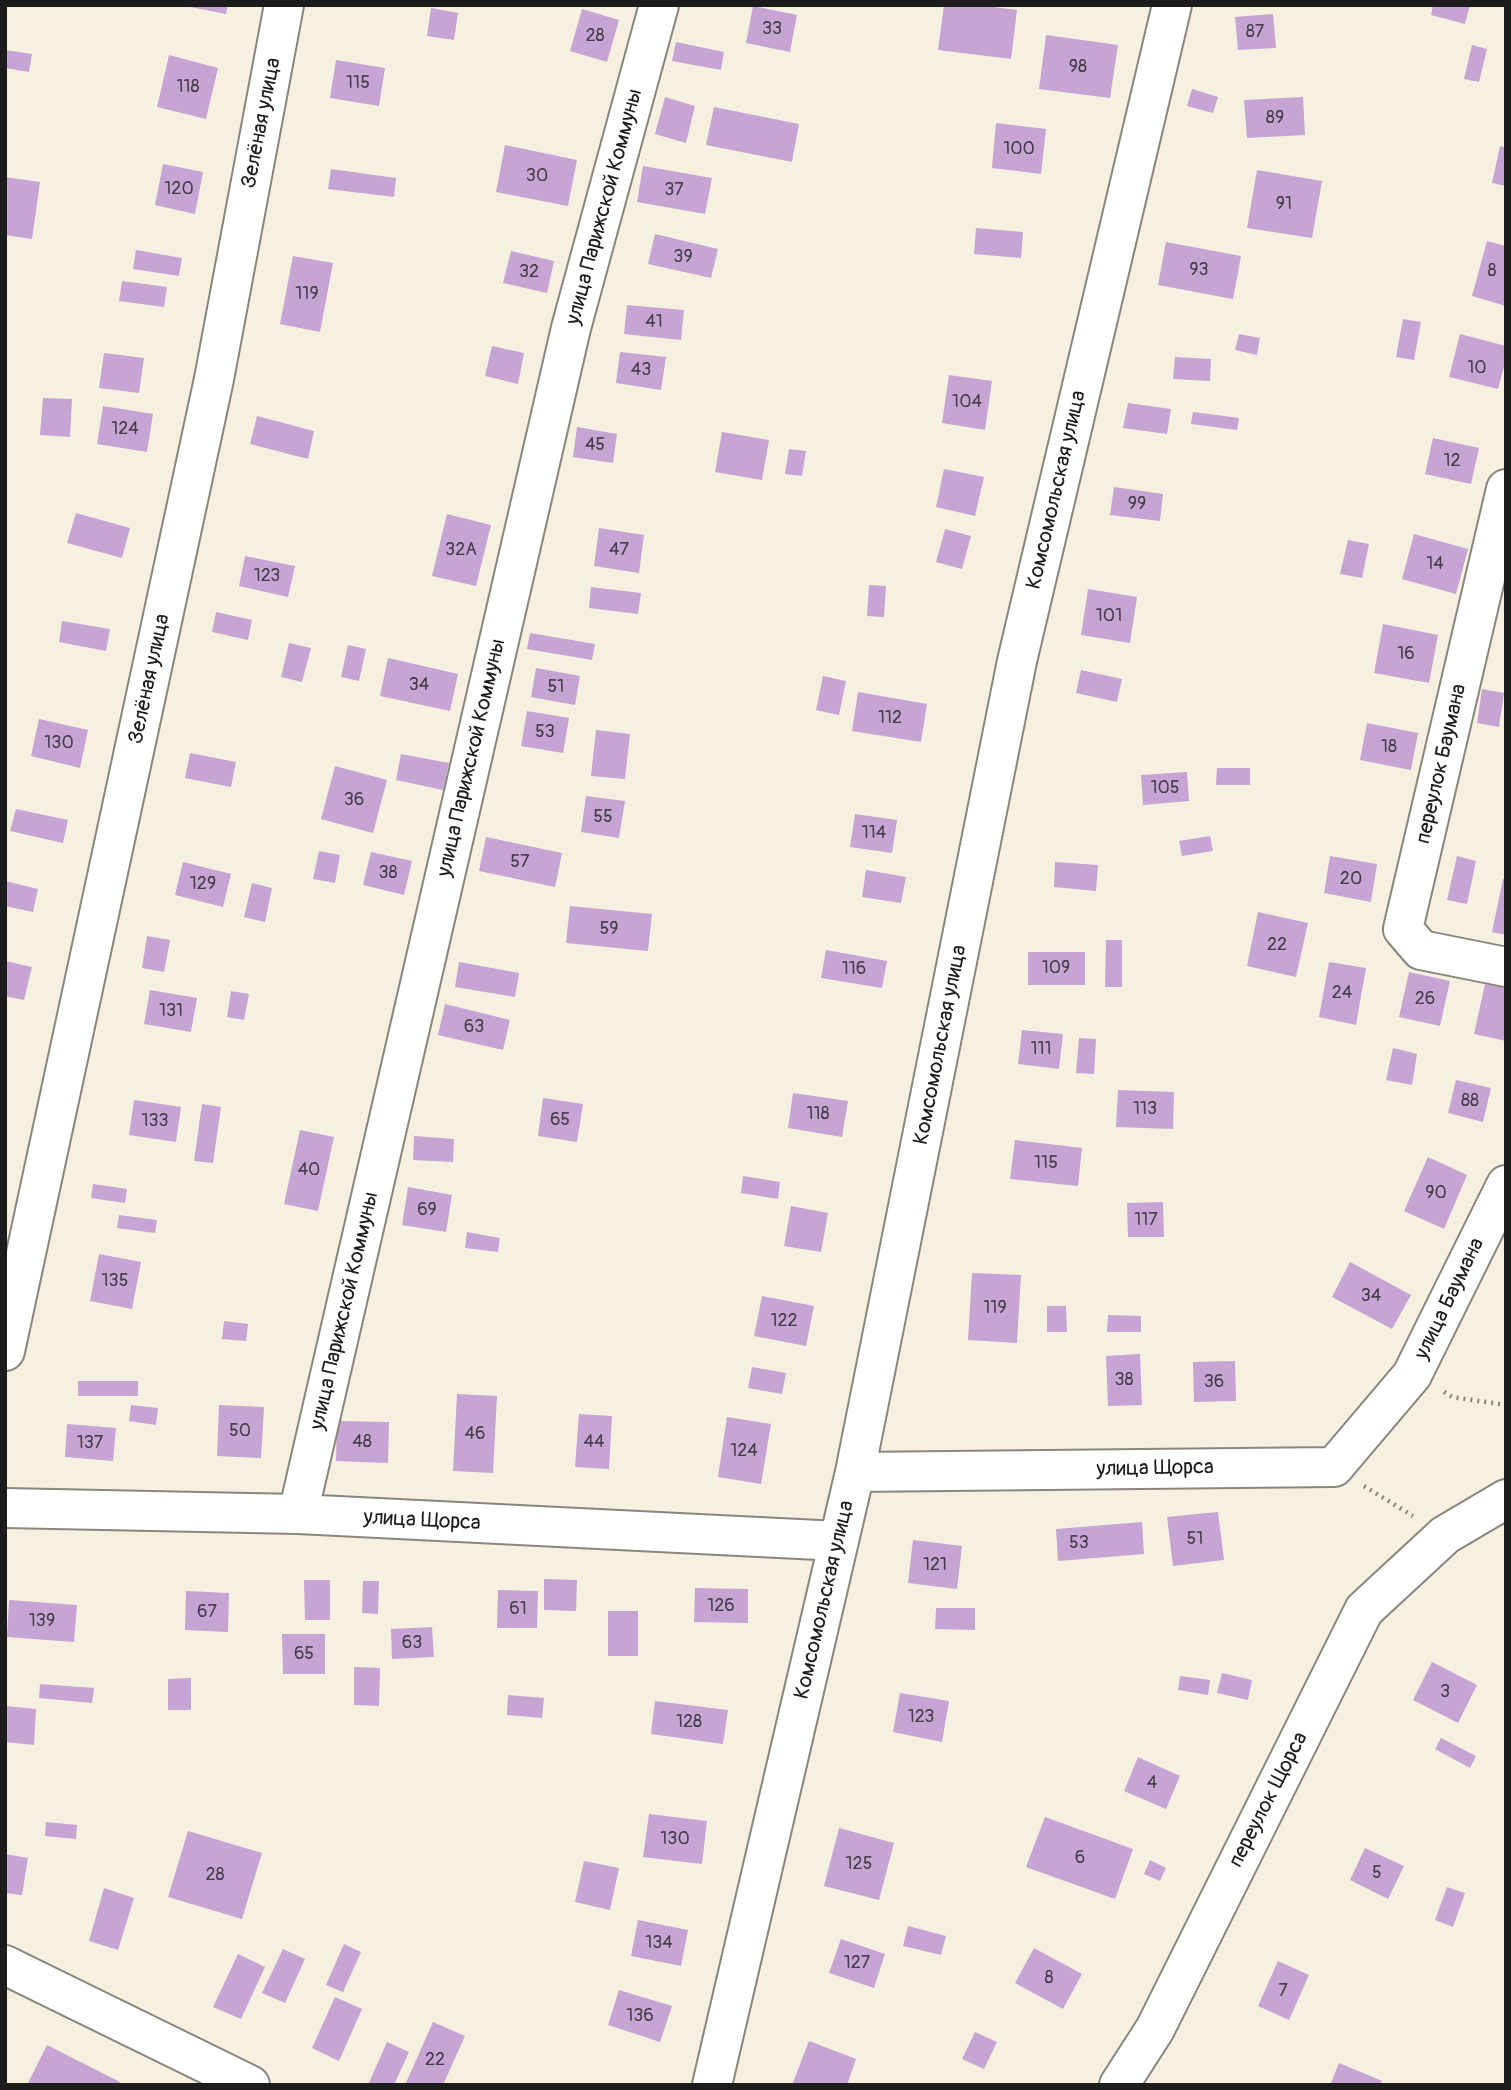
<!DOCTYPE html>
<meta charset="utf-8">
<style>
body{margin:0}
#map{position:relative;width:1511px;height:2090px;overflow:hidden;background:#f6f0e0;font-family:Pangolin,sans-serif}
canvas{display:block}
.frame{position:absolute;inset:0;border:7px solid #1c1c1c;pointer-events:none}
</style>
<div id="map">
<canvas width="1511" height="2090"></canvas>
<div class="frame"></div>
</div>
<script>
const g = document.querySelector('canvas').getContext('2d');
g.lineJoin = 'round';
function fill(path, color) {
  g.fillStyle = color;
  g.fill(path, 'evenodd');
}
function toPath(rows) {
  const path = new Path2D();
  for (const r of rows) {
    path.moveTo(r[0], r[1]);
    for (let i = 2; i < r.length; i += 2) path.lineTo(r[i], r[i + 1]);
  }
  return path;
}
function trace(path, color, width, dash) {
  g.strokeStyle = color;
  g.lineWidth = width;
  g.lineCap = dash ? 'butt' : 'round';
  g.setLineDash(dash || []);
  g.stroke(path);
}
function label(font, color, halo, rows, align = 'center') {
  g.font = font + ' Pangolin,sans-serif';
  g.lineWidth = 5;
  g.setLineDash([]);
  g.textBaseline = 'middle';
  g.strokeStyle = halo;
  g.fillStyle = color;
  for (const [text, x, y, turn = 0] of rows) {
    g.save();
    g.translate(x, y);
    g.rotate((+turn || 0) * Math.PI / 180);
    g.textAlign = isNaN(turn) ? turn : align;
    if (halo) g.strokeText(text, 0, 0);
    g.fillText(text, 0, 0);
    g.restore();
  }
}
fill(toPath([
 [180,5,228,5,226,14],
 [944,5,977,5,1017,10,1011,59,938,50],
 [1433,5,1470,5,1465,24,1431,15],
 [753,6,797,15,790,52,746,43],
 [431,8,458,13,454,40,427,36],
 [582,9,619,20,607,62,570,51],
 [1273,14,1276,48,1238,50,1235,17],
 [1046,35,1118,45,1110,98,1039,89],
 [676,42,724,52,721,70,672,61],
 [1472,45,1487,49,1479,82,1464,79],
 [5,50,32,54,29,72,5,68],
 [169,55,218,68,206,119,157,107],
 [336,60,385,68,379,106,330,98],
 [1192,89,1218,97,1213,113,1187,106],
 [665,97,695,106,686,143,655,134],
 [1303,97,1305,135,1247,138,1244,100],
 [714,107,799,124,792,162,706,145],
 [996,123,1046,129,1041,174,992,168],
 [505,145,577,160,568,206,496,192],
 [1500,146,1506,148,1506,186,1492,183],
 [163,164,203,172,195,214,155,205],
 [643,166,712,178,705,214,637,202],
 [331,169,396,178,394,197,328,189],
 [1257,170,1322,181,1312,238,1247,228],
 [5,177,40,182,32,239,5,235],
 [976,228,1023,232,1021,258,974,254],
 [655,234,718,249,711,278,648,264],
 [1487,241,1506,246,1506,306,1472,296],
 [1166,242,1241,256,1233,299,1158,285],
 [136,250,182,258,179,276,133,269],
 [511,251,554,261,547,293,503,283],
 [293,256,333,263,320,332,280,324],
 [122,281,167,287,164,307,119,301],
 [627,305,684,310,681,340,624,334],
 [1403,319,1421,322,1414,360,1396,357],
 [1239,334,1260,338,1257,355,1235,350],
 [1460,334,1506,346,1506,359,1498,389,1449,377],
 [492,346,524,353,518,384,485,376],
 [620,352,666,357,661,390,616,383],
 [104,353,144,358,139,393,99,388],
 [1175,357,1211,359,1210,381,1173,379],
 [949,375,992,381,985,430,942,423],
 [43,398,72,399,70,437,40,435],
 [1128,403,1171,409,1167,434,1123,428],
 [103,406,153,414,147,452,97,444],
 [1193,412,1239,418,1237,430,1191,424],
 [257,416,314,431,308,459,250,444],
 [577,427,617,434,613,463,573,457],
 [722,432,769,440,762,480,715,472],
 [1433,438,1479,448,1471,484,1425,474],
 [789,449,806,451,802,476,785,474],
 [944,469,984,477,975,516,936,507],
 [1114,487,1163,494,1160,521,1110,515],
 [76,513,130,528,122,558,67,543],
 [447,514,491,525,476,586,432,576],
 [599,528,644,535,639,573,594,566],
 [945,529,971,536,962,569,936,562],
 [1414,534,1468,549,1456,594,1402,579],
 [1348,540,1369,544,1362,578,1340,574],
 [245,556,295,566,288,597,239,586],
 [869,585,886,586,884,617,867,616],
 [591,587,641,593,638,614,589,608],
 [1088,589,1137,597,1130,643,1081,635],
 [216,612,252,620,248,640,212,632],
 [62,621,110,629,106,651,59,642],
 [1383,624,1438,635,1429,683,1374,673],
 [530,633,595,644,592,660,527,649],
 [289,643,311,648,302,682,281,677],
 [348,645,366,649,359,681,341,677],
 [388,658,458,674,450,711,380,696],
 [536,668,580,676,575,705,531,697],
 [1081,670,1122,679,1117,702,1076,693],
 [823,676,846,681,839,715,816,710],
 [1482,689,1504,693,1499,727,1477,723],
 [858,692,927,704,921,742,852,731],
 [527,711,569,718,563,753,521,746],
 [39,719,88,730,80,768,31,756],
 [1367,723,1418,733,1411,770,1360,760],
 [596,730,630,734,625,779,591,776],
 [190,753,236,762,231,787,185,778],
 [401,754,449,763,443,790,396,780],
 [335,766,387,780,373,833,321,819],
 [1217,768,1250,768,1250,785,1216,785],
 [1187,772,1189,801,1143,805,1141,775],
 [586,796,625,801,619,838,581,832],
 [16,809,68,820,63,843,10,831],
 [855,814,897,820,892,853,850,847],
 [1210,836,1213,851,1182,856,1179,841],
 [486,837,562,853,555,887,479,871],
 [319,851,340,855,335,883,313,879],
 [371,852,412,861,404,895,363,885],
 [1330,856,1377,864,1371,902,1324,893],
 [1457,856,1476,861,1467,904,1447,900],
 [183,862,231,874,223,907,175,895],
 [1055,862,1098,865,1096,891,1054,887],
 [866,870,906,877,901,903,862,897],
 [1503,879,1506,879,1506,935,1492,932],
 [5,881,38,889,33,912,5,906],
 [252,883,272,888,265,922,244,917],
 [570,906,652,914,648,951,566,943],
 [1258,912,1308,923,1296,977,1247,966],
 [147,936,170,940,164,972,142,968],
 [1106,940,1122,940,1122,987,1105,987],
 [826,950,887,961,882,988,821,978],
 [1028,952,1085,952,1085,985,1028,985],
 [5,961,32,967,24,1000,5,996],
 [459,962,519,973,515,997,455,987],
 [1329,962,1366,968,1356,1025,1319,1017],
 [1409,972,1450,981,1440,1026,1399,1017],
 [1485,984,1506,988,1506,1041,1474,1034],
 [150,990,197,998,191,1032,144,1024],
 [231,991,249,994,244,1020,227,1017],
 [445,1004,510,1020,503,1050,438,1035],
 [1022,1030,1063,1034,1059,1069,1018,1064],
 [1079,1038,1096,1039,1094,1074,1076,1073],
 [1393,1048,1417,1054,1412,1085,1386,1080],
 [1456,1080,1491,1088,1483,1122,1448,1113],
 [1118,1090,1174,1092,1173,1129,1116,1127],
 [793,1093,848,1101,842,1137,788,1128],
 [543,1098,583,1104,577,1142,538,1136],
 [134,1100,181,1107,176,1142,129,1135],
 [202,1104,221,1107,213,1163,194,1161],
 [300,1130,334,1137,318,1211,284,1204],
 [414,1136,454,1139,453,1162,413,1160],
 [1015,1140,1082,1148,1078,1186,1010,1179],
 [1428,1157,1467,1175,1444,1229,1404,1211],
 [743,1176,780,1182,778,1199,741,1193],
 [93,1184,127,1189,125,1203,91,1198],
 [408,1187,452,1195,446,1232,402,1225],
 [1163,1202,1164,1237,1128,1237,1127,1203],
 [791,1206,828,1213,821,1252,784,1246],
 [119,1215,157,1220,155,1233,117,1228],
 [467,1232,500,1238,498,1252,465,1248],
 [99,1254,141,1262,132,1309,90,1301],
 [1350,1262,1411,1295,1392,1329,1332,1297],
 [972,1273,1021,1275,1017,1343,968,1340],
 [762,1296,814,1306,806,1346,754,1336],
 [1047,1306,1066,1306,1067,1332,1047,1332],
 [1108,1315,1141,1316,1141,1332,1107,1332],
 [224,1321,248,1324,246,1341,222,1339],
 [1140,1354,1142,1405,1108,1406,1106,1356],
 [1235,1361,1236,1401,1194,1402,1193,1362],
 [752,1367,786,1373,782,1394,748,1388],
 [78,1381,138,1381,138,1396,78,1396],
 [457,1394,497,1396,493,1473,453,1471],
 [131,1405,158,1408,156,1425,129,1421],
 [219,1405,264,1407,261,1458,217,1456],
 [579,1414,612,1416,609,1469,575,1467],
 [727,1417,771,1424,761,1484,718,1477],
 [337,1421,389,1422,388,1463,336,1461],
 [67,1424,116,1428,113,1461,65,1457],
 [1218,1512,1224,1560,1173,1566,1167,1517],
 [1142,1522,1144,1554,1058,1561,1056,1529],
 [913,1540,962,1546,957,1589,908,1583],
 [544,1579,577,1580,576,1611,544,1610],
 [304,1580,330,1580,330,1620,305,1620],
 [363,1581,379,1581,378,1614,362,1613],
 [695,1588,748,1589,748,1623,694,1622],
 [498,1590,538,1591,537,1628,497,1628],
 [186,1591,229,1593,228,1632,185,1630],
 [9,1600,77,1605,74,1642,7,1637],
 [936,1608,975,1608,975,1630,935,1629],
 [608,1611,638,1611,638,1656,608,1656],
 [432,1627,434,1657,392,1659,391,1629],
 [282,1634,325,1634,325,1674,283,1674],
 [1432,1662,1477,1685,1458,1723,1413,1700],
 [354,1667,380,1668,379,1706,354,1705],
 [1222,1673,1252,1680,1248,1700,1217,1693],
 [1180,1676,1210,1680,1208,1695,1178,1690],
 [191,1678,191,1710,168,1710,168,1679],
 [40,1684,94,1688,92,1703,39,1698],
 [900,1693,949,1701,942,1742,893,1732],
 [508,1695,544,1698,542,1718,507,1715],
 [655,1701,728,1710,723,1744,651,1734],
 [5,1706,36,1709,34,1745,5,1742],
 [1441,1738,1476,1756,1470,1768,1435,1749],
 [1138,1757,1180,1776,1166,1809,1124,1791],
 [649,1814,707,1821,702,1864,643,1857],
 [1045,1817,1133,1849,1115,1899,1026,1867],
 [46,1822,77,1825,76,1839,45,1836],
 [839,1828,894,1843,879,1900,824,1886],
 [188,1831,262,1853,242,1919,168,1897],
 [1365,1848,1404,1866,1388,1899,1350,1880],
 [5,1854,28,1858,22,1895,5,1893],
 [1150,1860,1166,1868,1160,1881,1144,1874],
 [584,1861,619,1868,610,1910,575,1902],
 [1447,1887,1465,1893,1453,1927,1435,1920],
 [104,1888,134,1898,118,1950,89,1941],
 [638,1920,688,1930,681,1966,631,1956],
 [908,1926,946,1936,941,1955,903,1946],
 [841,1939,885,1954,874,1988,829,1973],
 [344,1944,361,1952,343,1992,326,1985],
 [1034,1948,1082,1974,1063,2009,1015,1983],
 [283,1949,305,1959,285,2003,262,1993],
 [238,1954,265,1967,241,2019,213,2007],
 [1278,1961,1309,1975,1289,2020,1258,2006],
 [619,1990,672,2006,660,2042,608,2025],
 [335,1997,362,2009,339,2061,312,2048],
 [433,2022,465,2036,443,2085,405,2085],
 [975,2032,997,2042,984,2069,962,2059],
 [809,2041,856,2059,847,2085,792,2085],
 [387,2042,409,2052,394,2085,368,2085],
 [47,2045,120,2082,119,2085,27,2085],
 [1339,2063,1382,2081,1380,2085,1330,2085]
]), '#c6a4d3');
const minor = toPath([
 [1506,489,1403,929,1421,950,1506,967],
 [5,1351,214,379,284,5],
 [855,1472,1334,1467,1412,1375,1506,1185],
 [5,1508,298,1514,839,1541],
 [298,1514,571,328,659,5],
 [5,1965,250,2085],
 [712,2085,855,1472,1017,661,1172,5],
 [1119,2085,1155,2029,1364,1610,1445,1535,1506,1499]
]);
trace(minor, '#89867e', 42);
trace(toPath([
 [1444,1392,1452,1397,1506,1405],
 [1364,1486,1413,1516]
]), '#89867e', 4.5, [2, 5]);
trace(minor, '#fff', 38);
label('18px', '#463e4a', null, [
 ["33",772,29],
 ["87",1255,32],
 ["28",595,36],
 ["98",1078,67],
 ["115",358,83],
 ["118",188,87],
 ["89",1275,118],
 ["100",1019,149],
 ["30",537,176],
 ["120",179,189],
 ["37",674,190],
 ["91",1284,204],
 ["39",683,257],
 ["93",1199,270],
 ["8",1492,271],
 ["32",529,272],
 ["119",307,294],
 ["41",654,322],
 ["10",1477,368],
 ["43",641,370],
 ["104",967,402],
 ["124",125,429],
 ["45",595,445],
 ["12",1452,461],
 ["99",1137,504],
 ["32А",461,550],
 ["47",619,550],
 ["14",1435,564],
 ["123",267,576],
 ["101",1109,616],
 ["16",1406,654],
 ["34",419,685],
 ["51",556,687],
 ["112",890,718],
 ["53",545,732],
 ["130",59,743],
 ["18",1389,747],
 ["105",1165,788],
 ["36",354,800],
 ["55",603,817],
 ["114",874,833],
 ["57",520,862],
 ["38",388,873],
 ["20",1351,879],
 ["129",203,884],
 ["59",609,929],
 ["22",1277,945],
 ["109",1056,968],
 ["116",854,969],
 ["24",1342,993],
 ["26",1425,999],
 ["131",171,1011],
 ["63",474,1027],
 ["111",1041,1049],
 ["88",1470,1101],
 ["113",1145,1109],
 ["118",818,1114],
 ["65",560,1120],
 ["133",155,1121],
 ["115",1046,1163],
 ["40",309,1170],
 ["90",1436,1193],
 ["69",427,1210],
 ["117",1146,1220],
 ["135",115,1281],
 ["34",1371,1296],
 ["119",995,1308],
 ["122",784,1321],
 ["38",1124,1380],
 ["36",1214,1382],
 ["50",240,1431],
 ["46",475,1434],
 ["48",362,1442],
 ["44",594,1442],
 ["137",90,1443],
 ["124",744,1451],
 ["51",1195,1539],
 ["53",1079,1543],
 ["121",935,1565],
 ["126",721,1606],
 ["61",518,1609],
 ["67",207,1612],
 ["139",42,1621],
 ["63",412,1643],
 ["65",304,1654],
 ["3",1445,1692],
 ["123",921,1717],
 ["128",689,1722],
 ["4",1152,1783],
 ["130",675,1839],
 ["6",1080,1858],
 ["125",859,1864],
 ["5",1377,1873],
 ["28",215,1875],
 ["134",659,1943],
 ["127",857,1963],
 ["8",1049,1978],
 ["7",1283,1991],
 ["136",640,2016],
 ["22",435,2060]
]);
label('21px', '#1c1c1c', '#fff', [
 ["Зелёная улица",262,123,-79],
 ["улица Парижской Коммуны",605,207,-75],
 ["Комсомольская улица",1057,490,-77],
 ["Зелёная улица",150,679,-78],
 ["улица Парижской Коммуны",472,758,-77],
 ["переулок Баумана",1442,764,-77],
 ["Комсомольская улица",941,1045,-79],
 ["улица Баумана",1450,1299,-64],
 ["улица Парижской Коммуны",345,1311,-77],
 ["улица Щорса",1155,1469,-1],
 ["улица Щорса",422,1521,3],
 ["Комсомольская улица",825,1600,-77],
 ["переулок Щорса",1269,1800,-63]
]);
</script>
